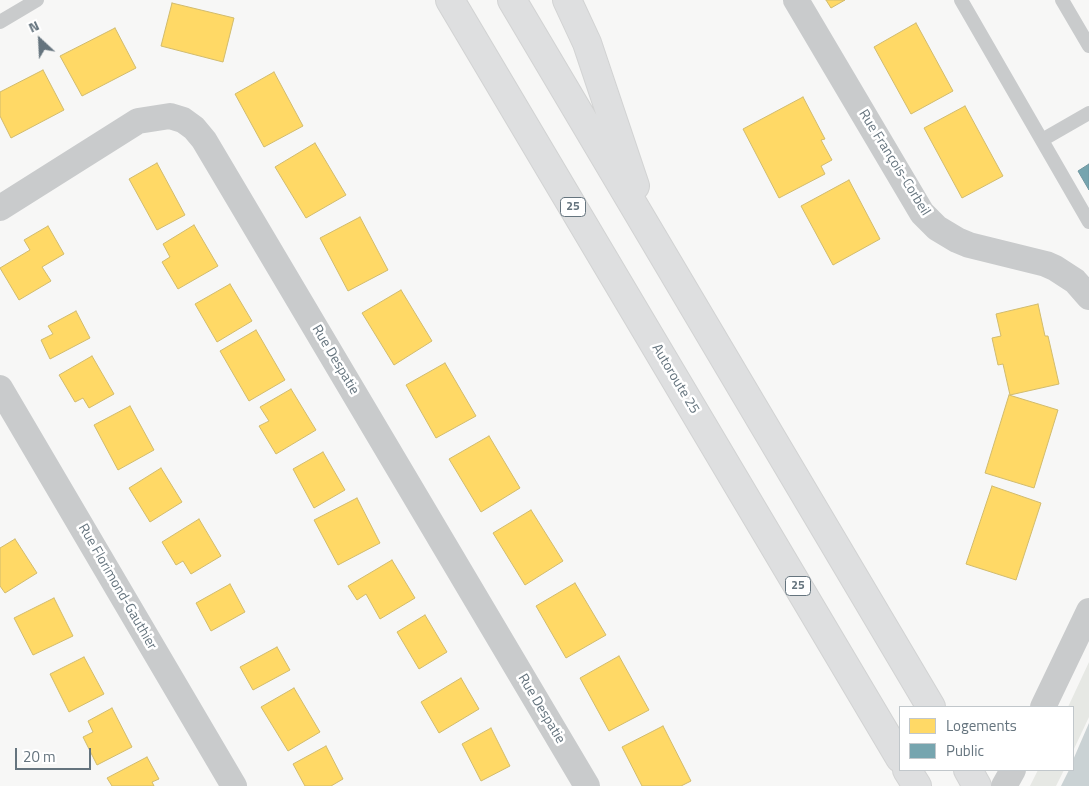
<!DOCTYPE html>
<meta charset="utf-8">
<style>
body{margin:0}
#map{position:relative;width:1089px;height:786px;overflow:hidden;background:#f7f7f6;font-family:"Titillium Web",sans-serif}
canvas{display:block}
.legend{position:absolute;left:899px;top:706px;width:175px;height:65px;box-sizing:border-box;background:#fff;border:1px solid #c1c7cb;margin:0;padding:6px 9px;list-style:none;font-size:15px;color:#65747e}
.legend li{display:flex;align-items:center;gap:10px;height:25px}
.legend b{width:25px;border:1px solid #c1c7cb}
.north{position:absolute;left:15px;top:15px;width:50px;height:50px;-webkit-text-stroke:4px #fff;paint-order:stroke;rotate:335deg;font-size:14px;font-weight:700;line-height:20px;text-align:center;color:#65747e}
.north::after{content:'';display:block;margin:auto;width:18px;height:22px;background:#65747e;clip-path:polygon(50% 0,100% 100%,50% 72%,0 100%)}
.scale{position:absolute;left:15px;top:748px;width:76px;height:22px;box-sizing:border-box;border:2px solid #65747e;border-top:0;padding-left:6px;font-size:15px;line-height:18px;white-space:nowrap;color:#65747e;-webkit-text-stroke:4px #fff;paint-order:stroke}
</style>
<div id="map">
<canvas width="1089" height="786"></canvas>
<ul class="legend">
<li><b style="height:14px;background:#ffd966"></b>Logements</li>
<li><b style="height:14px;background:#76a5af"></b>Public</li>
</ul>
<div class="north">N</div>
<div class="scale">20 m</div>
</div>
<script>
const g = document.querySelector('canvas').getContext('2d');
g.lineJoin = 'round';
function fill(path, color) {
  g.fillStyle = color;
  g.fill(path, 'evenodd');
}
function toPath(rows) {
  const path = new Path2D();
  for (const r of rows) {
    path.moveTo(r[0], r[1]);
    for (let i = 2; i < r.length; i += 2) path.lineTo(r[i], r[i + 1]);
  }
  return path;
}
function trace(path, color, width, dash) {
  g.strokeStyle = color;
  g.lineWidth = width;
  g.lineCap = dash ? 'butt' : 'round';
  g.setLineDash(dash || []);
  g.stroke(path);
}
function label(font, color, halo, rows, align = 'center') {
  g.font = font + ' "Titillium Web",sans-serif';
  g.lineWidth = 5;
  g.setLineDash([]);
  g.textBaseline = 'middle';
  g.strokeStyle = halo;
  g.fillStyle = color;
  for (const [text, x, y, turn = 0] of rows) {
    g.save();
    g.translate(x, y);
    g.rotate((+turn || 0) * Math.PI / 180);
    g.textAlign = isNaN(turn) ? turn : align;
    if (halo) g.strokeText(text, 0, 0);
    g.fillText(text, 0, 0);
    g.restore();
  }
}
fill(toPath([
 [1089,662,1089,717,1073,751,1073,707,1068,707],
 [1038,770,1064,770,1056,786,1030,786]
]), '#e6e8e4');
fill(toPath([
 [1089,723,1089,786,1061,786,1069,770,1073,770,1073,760]
]), '#cad2d4');
const homes = toPath([
 [826,0,845,0,831,8,826,0],
 [172,3,234,18,223,62,161,46,172,3],
 [916,23,953,91,911,114,874,47,916,23],
 [115,28,136,68,82,96,60,56,115,28],
 [43,70,64,110,11,138,0,116,0,92,43,70],
 [274,72,303,126,264,147,235,94,274,72],
 [803,97,825,139,821,140,832,160,821,166,825,174,779,198,743,129,803,97],
 [965,106,1003,176,962,198,924,128,965,106],
 [315,143,346,195,306,218,275,167,315,143],
 [157,163,185,215,157,230,129,179,157,163],
 [849,180,880,239,833,265,801,206,849,180],
 [360,217,388,270,348,291,320,238,360,217],
 [194,225,218,266,178,289,162,262,170,257,163,244,194,225],
 [48,226,64,254,42,267,51,281,19,300,0,268,30,250,24,240,48,226],
 [230,284,252,321,217,342,195,304,230,284],
 [401,290,432,341,394,365,362,313,401,290],
 [1038,304,1045,336,1048,336,1059,384,1010,395,1003,364,998,365,992,338,1001,336,996,314,1038,304],
 [76,311,90,338,50,359,41,340,53,334,48,326,76,311],
 [256,330,285,380,249,401,220,351,256,330],
 [92,356,114,394,89,408,83,398,75,402,59,375,92,356],
 [445,363,476,416,436,438,406,385,445,363],
 [291,389,316,430,276,454,259,426,269,421,260,407,291,389],
 [1009,395,1058,410,1034,488,985,473,1009,395],
 [130,406,154,450,118,470,94,425,130,406],
 [489,436,520,488,481,512,449,459,489,436],
 [323,452,345,490,314,508,293,469,323,452],
 [161,468,182,502,150,522,129,488,161,468],
 [992,486,1041,503,1016,580,966,564,992,486],
 [357,498,380,543,338,565,314,520,357,498],
 [531,510,563,561,525,585,493,533,531,510],
 [199,519,221,556,191,574,183,561,176,565,162,542,199,519],
 [15,539,37,573,5,593,0,586,0,548,15,539],
 [392,560,415,598,380,619,366,594,357,600,348,586,392,560],
 [575,583,606,635,566,658,536,606,575,583],
 [230,584,245,612,211,631,196,603,230,584],
 [54,598,73,636,33,655,14,618,54,598],
 [425,615,447,652,419,669,397,632,425,615],
 [277,647,290,670,253,690,240,667,277,647],
 [619,656,649,710,609,731,580,678,619,656],
 [84,657,104,694,69,712,50,674,84,657],
 [461,678,479,709,439,733,421,702,461,678],
 [294,688,320,732,288,751,261,707,294,688],
 [112,708,132,747,97,765,83,737,93,732,88,721,112,708],
 [663,726,691,781,681,786,642,786,622,747,663,726],
 [491,728,510,766,481,781,462,744,491,728],
 [326,746,343,779,331,786,305,786,293,764,326,746],
 [147,757,159,779,152,782,154,786,112,786,107,778,147,757]
]);
fill(homes, '#ffd966');
trace(homes, '#d1bb6d', 1);
const public = toPath([
 [1089,164,1089,190,1078,171,1089,164]
]);
fill(public, '#76a5af');
trace(public, '#7196a0', 1);
const highway = toPath([
 [450,0,900,758],
 [512,0,931,707],
 [567,0,587,43,635,186],
 [907,770,917,786],
 [968,770,977,786]
]);
trace(highway, '#d2d3d3', 30);
trace(toPath([
 [961,0,1089,222],
 [1062,0,1089,46],
 [0,22,37,0],
 [1042,140,1089,113]
]), '#c9cbcc', 14);
trace(toPath([
 [796,0,922,213,937,228,957,240,969,245,1046,264,1055,268,1075,281,1089,297],
 [0,208,138,121,170,116,183,120,194,128,204,140,587,786],
 [0,388,234,786],
 [1043,707,1089,611],
 [1004,786,1013,770]
]), '#c9cbcc', 26);
trace(highway, '#dedfe0', 28);
for (const [x, y, w] of [
 [573,207,25],
 [798,586,25]
]) {
  const box = new Path2D();
  box.roundRect(x - w / 2, y - 9.5, w, 19, 4);
  g.fillStyle = '#fff';
  g.fill(box);
  trace(box, '#65747e', 1);
}
label('bold 12px', '#65747e', null, [
 ["25",573,207],
 ["25",798,586]
]);
label('14px', '#65747e', '#fff', [
 ["Rue François-Corbeil",894,163,58],
 ["Rue Despatie",335,360,59],
 ["Autoroute 25",675,379,59],
 ["Rue Florimond-Gauthier",117,587,60],
 ["Rue Despatie",541,709,59]
]);
</script>
